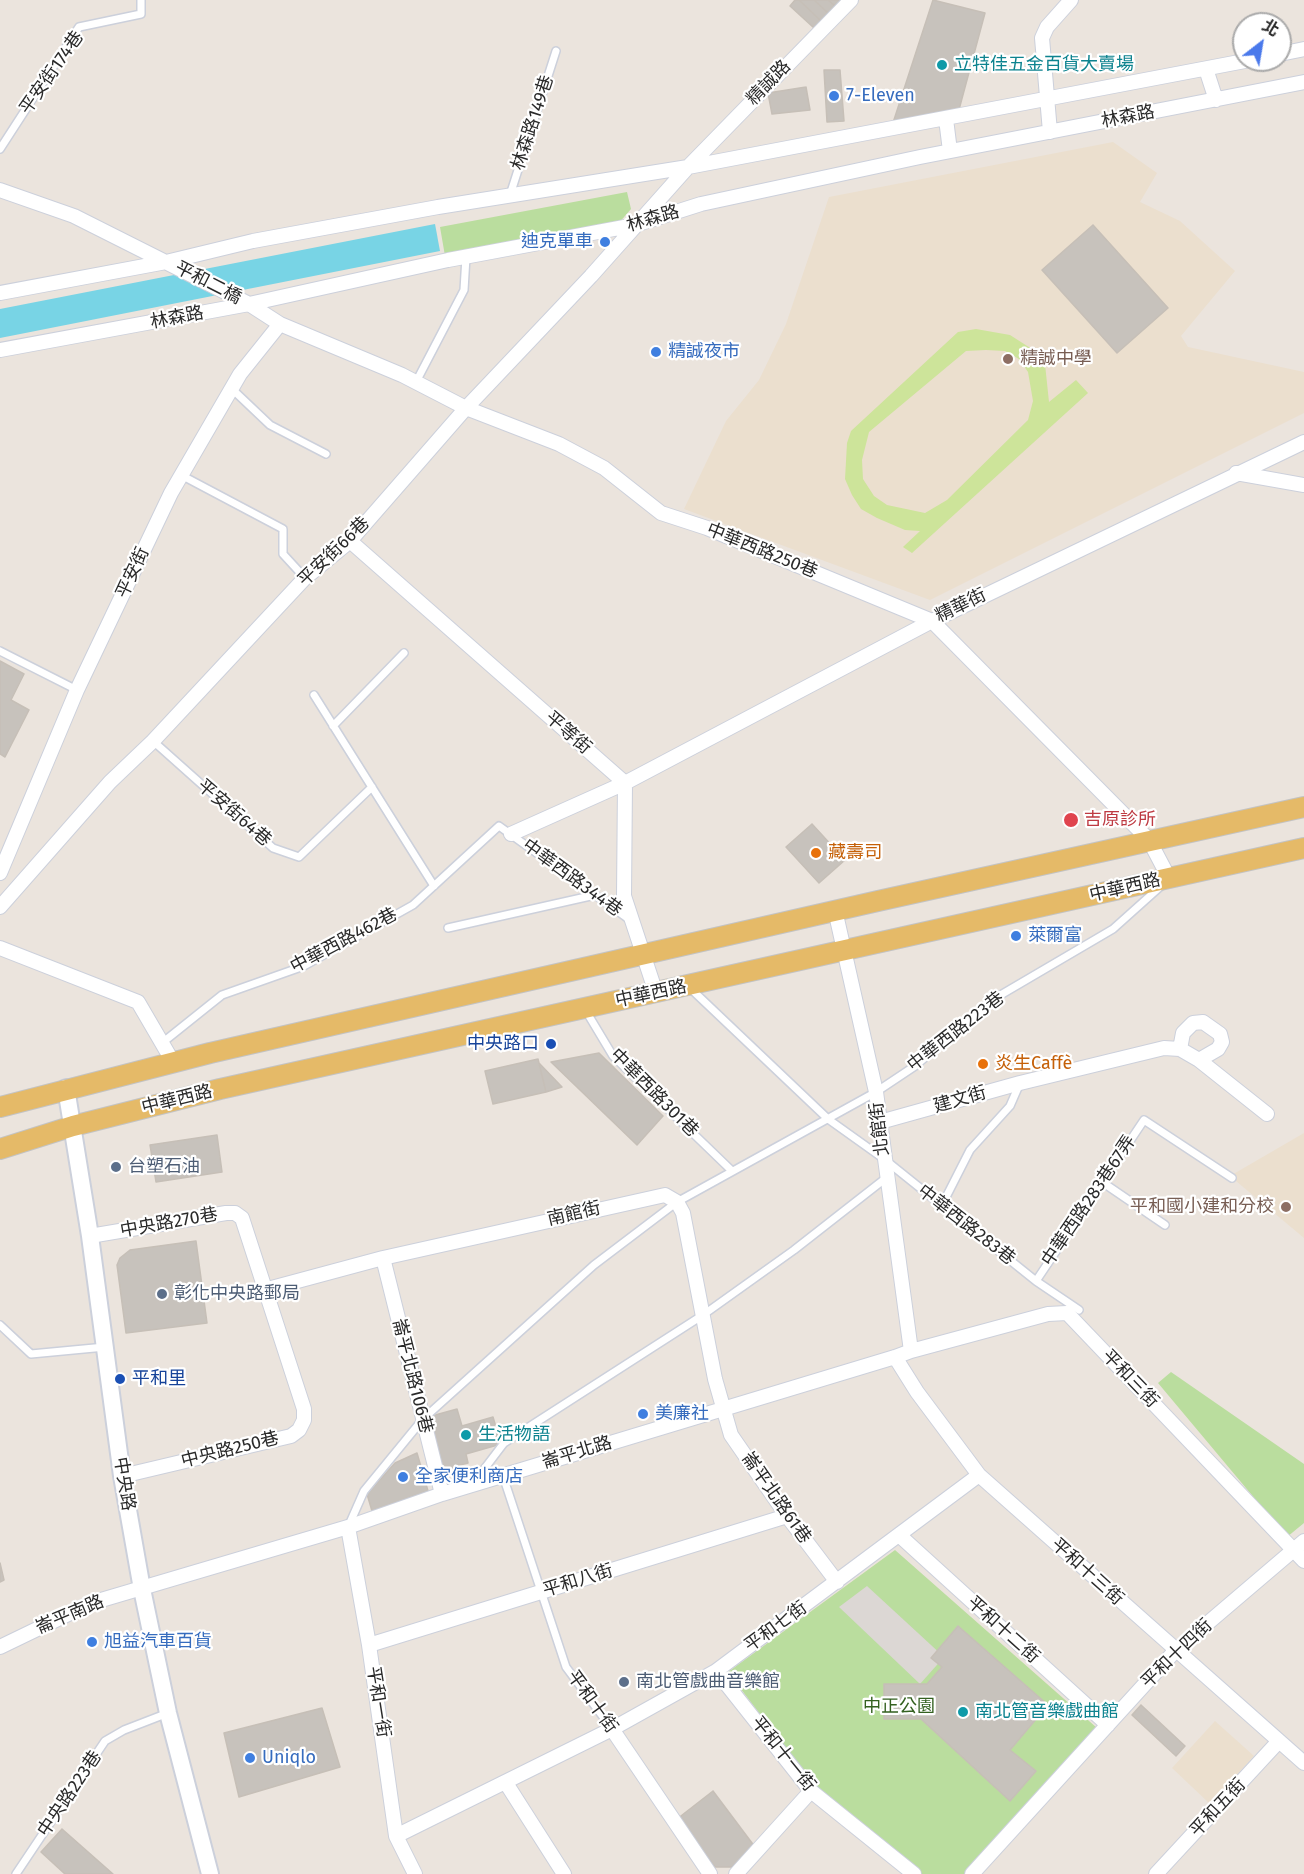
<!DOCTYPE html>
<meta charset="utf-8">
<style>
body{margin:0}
#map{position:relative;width:1304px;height:1874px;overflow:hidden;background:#ebe4dd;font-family:"Fira Sans","Noto Sans TC",sans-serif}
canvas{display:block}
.north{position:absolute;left:1232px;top:12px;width:60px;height:60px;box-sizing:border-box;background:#fff;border:2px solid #aaa;border-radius:50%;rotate:31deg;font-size:16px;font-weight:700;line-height:24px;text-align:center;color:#2a2a2a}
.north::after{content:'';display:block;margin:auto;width:21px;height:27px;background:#4a79eb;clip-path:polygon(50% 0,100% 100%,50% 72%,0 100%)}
</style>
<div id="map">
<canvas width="1304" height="1874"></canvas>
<div class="north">北</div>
</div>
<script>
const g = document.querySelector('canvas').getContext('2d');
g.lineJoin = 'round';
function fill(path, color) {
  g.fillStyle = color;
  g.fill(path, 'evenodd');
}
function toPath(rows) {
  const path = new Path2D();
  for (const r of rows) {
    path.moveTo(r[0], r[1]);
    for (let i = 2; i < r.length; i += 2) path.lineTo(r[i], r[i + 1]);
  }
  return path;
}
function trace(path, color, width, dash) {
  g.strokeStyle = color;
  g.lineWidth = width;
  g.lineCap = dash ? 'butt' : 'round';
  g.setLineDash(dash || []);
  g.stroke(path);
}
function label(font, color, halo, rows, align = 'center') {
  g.font = font + ' "Fira Sans","Noto Sans TC",sans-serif';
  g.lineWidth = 4.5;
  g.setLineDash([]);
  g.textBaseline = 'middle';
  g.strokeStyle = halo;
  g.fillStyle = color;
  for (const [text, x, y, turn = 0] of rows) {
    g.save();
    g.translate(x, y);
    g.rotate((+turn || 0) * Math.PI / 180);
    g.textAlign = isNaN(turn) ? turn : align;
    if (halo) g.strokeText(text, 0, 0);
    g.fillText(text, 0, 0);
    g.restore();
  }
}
fill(toPath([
 [1113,142,1157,173,1140,202,1180,221,1235,271,1181,336,1188,347,1304,372,1304,413,930,600,684,509,726,421,759,380,786,324,829,197],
 [1304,1133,1304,1238,1230,1176],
 [1215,1721,1254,1756,1210,1804,1172,1768]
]), '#ebdfce');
fill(toPath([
 [627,192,631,209,618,224,445,256,440,227],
 [1171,1372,1304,1464,1304,1523,1287,1537,1158,1383],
 [895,1550,1097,1728,966,1874,921,1874,815,1787,728,1672]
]), '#badd9e');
fill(toPath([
 [976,329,1010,335,1035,351,1045,364,1049,402,1076,380,1088,393,912,553,903,547,920,531,905,530,877,518,861,509,852,495,845,479,847,443,851,431,958,332],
 [986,350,1005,351,1019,359,1028,372,1033,401,1028,420,947,500,925,513,887,505,874,496,863,479,862,460,869,432,966,351]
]), '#cde49a');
fill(toPath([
 [867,1586,944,1657,920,1684,839,1607]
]), '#dcd7d4');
fill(toPath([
 [435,224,440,251,0,338,0,309]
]), '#78d4e5');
const building = toPath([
 [795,0,799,0,821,21,814,28,790,6,795,0],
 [799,0,814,0,828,13,821,21,799,0],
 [814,0,828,0,835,6,828,13,814,0],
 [828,0,841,0,835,6,828,0],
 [933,0,985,13,957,117,891,129,933,0],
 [824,70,840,70,844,121,827,122,824,70],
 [806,87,810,110,772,114,768,93,806,87],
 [1093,225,1168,308,1117,353,1042,270,1093,225],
 [0,661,24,674,11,700,29,710,5,757,0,754,0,661],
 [812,824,845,860,819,883,786,847,812,824],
 [599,1053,663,1116,637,1145,551,1062,599,1053],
 [538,1059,546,1092,493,1104,485,1071,538,1059],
 [539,1063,562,1087,546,1092,539,1063],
 [217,1135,222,1172,156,1182,150,1145,217,1135],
 [196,1241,207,1323,126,1333,117,1265,120,1258,130,1250,196,1241],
 [457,1409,462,1426,493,1417,501,1444,466,1454,468,1463,456,1466,457,1472,452,1474,443,1471,428,1417,457,1409],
 [417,1453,428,1491,372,1511,367,1494,395,1463,417,1453],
 [0,1563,4,1580,0,1582,0,1563],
 [958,1626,1048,1705,1010,1750,1036,1771,1010,1801,921,1719,884,1719,884,1684,927,1684,942,1667,931,1658,958,1626],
 [1141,1705,1185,1746,1176,1756,1132,1715,1141,1705],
 [322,1708,340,1767,239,1797,224,1733,322,1708],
 [713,1791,755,1847,732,1867,715,1867,677,1819,713,1791],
 [62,1829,113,1874,65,1874,41,1852,62,1829]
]);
fill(building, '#c7c2bc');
trace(building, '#c6bfb7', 1.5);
const service = toPath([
 [0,149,79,27,141,14,141,0],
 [510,195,556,51],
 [416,382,464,290,466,257],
 [231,388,270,425,326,454],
 [181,475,283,529,283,554,305,578],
 [0,651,77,690],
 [314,695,434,886],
 [333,726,404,653],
 [153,741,273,848,299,857,372,787],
 [448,928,595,895],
 [690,988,828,1119,884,1159,1036,1281,1079,1310],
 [586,1011,613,1056,731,1170],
 [162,1043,222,995,304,966,413,905,499,826,630,920],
 [1102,1182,1165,1225],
 [941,1207,970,1150,1010,1106,1020,1083],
 [1036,1281,1144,1120,1232,1178],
 [0,1325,31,1354,105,1347],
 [503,1476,566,1667,612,1729],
 [475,1481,504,1443,703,1315,794,1250,886,1178],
 [349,1525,364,1491,423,1419,594,1265,677,1202,876,1092,915,1066,992,1000,1113,929,1161,886],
 [16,1874,105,1741,124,1730,168,1713]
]);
const minor = toPath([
 [1280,54,1304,49],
 [1206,69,1216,100],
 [946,119,950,151],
 [1050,132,1042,38,1047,27,1071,0],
 [0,190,74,216,249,304,280,324,240,374,171,493,77,690,0,873],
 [0,293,166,262,253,241,438,207,688,167,1250,60],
 [280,324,402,375,466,408,559,444,604,468,661,513,707,528,932,621,1149,840,1169,878],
 [0,350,249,304,448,260,635,225,701,204,920,157,1304,82],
 [1236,473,1304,485],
 [350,541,625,783,624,896,656,993],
 [511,834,625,783,932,621,1304,442],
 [0,907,110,782,153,741,305,578,350,541,466,408,591,276,688,167,851,0],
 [835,910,876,1092,911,1351],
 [0,948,138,1002,173,1062],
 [1199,1060,1218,1049,1222,1042,1220,1034,1203,1022,1193,1023,1183,1033,1180,1049,1199,1060,1267,1114],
 [880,1122,1020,1083,1164,1048,1180,1049],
 [90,1236,226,1213,235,1213,242,1218,304,1409,304,1420,299,1430,291,1436,122,1476],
 [383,1258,442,1494],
 [264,1290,383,1258,665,1195,677,1202,683,1213,715,1379,731,1435,787,1516,837,1582],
 [895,1357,917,1392,979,1475,1304,1763],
 [348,1527,369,1645,396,1836,415,1874],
 [899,1535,1108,1725],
 [369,1645,787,1516],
 [0,1647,91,1603,348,1527,442,1494,895,1357,911,1351,1048,1314,1067,1313,1304,1561],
 [716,1671,811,1791,914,1874],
 [612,1729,710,1874],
 [506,1783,564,1874],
 [396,1836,612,1729,716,1671,979,1475],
 [736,1874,811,1791],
 [972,1874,1175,1651,1304,1541],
 [1156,1874,1279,1741]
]);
const tertiary = toPath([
 [66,1088,90,1236,122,1476,142,1589,168,1713,210,1874]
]);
const primary = toPath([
 [0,1107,210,1053,878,901,1304,807],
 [0,1149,73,1126,220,1089,1304,848]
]);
trace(service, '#ccd0db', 10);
trace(minor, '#ccd0db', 16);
trace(tertiary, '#ccd0db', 20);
trace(primary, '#c3c3c3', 22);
trace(service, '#fff', 7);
trace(minor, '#fff', 14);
trace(tertiary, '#fff', 16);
trace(primary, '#e5ba68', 20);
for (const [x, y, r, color] of [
 [942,65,6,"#0f9aa8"],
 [834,96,6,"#3f7fe0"],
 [605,242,6,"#3f7fe0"],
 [656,352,6,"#3f7fe0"],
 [1008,359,6,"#8d6e63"],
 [1071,820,8,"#e0444e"],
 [816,853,6,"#e8710a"],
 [1016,936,6,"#3f7fe0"],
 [551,1044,6,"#1a4fb4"],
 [983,1064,6,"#e8710a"],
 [116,1167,6,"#5c6f8a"],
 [1286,1207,6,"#8d6e63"],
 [162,1294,6,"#5c6f8a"],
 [120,1379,6,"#1a4fb4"],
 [643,1414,6,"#3f7fe0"],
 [466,1435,6,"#0f9aa8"],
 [403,1477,6,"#3f7fe0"],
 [92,1642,6,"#3f7fe0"],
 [624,1682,6,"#5c6f8a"],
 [963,1712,6,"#0f9aa8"],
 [250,1758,6,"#3f7fe0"]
]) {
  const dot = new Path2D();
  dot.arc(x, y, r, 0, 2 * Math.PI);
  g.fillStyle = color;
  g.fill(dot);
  trace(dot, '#fff', 2);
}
label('18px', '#0d838f', '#fff', [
 ["立特佳五金百貨大賣場",954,65],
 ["生活物語",478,1435],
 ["南北管音樂戲曲館",975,1712]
], 'left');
label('18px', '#2a2a2a', '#fff', [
 ["平安街174巷",52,73,-55],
 ["精誠路",769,83,-46],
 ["林森路",1128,117,-11],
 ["林森路149巷",533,123,-72],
 ["林森路",653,219,-16],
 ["平和二橋",208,283,27],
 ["林森路",177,318,-11],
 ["中華西路250巷",762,551,22],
 ["平安街66巷",334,552,-44],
 ["平安街",133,573,-65],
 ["精華街",961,606,-26],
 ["平等街",568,733,41],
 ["平安街64巷",234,813,41],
 ["中華西路344巷",572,878,36],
 ["中華西路",1125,888,-13],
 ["中華西路462巷",344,941,-28],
 ["中華西路",651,994,-12],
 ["中華西路223巷",956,1032,-38],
 ["中華西路301巷",654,1093,45],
 ["中華西路",177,1100,-14],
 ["建文街",960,1100,-16],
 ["北館街",880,1129,-97],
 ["中華西路283巷67弄",1089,1201,-56],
 ["南館街",574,1214,-13],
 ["中央路270巷",169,1223,-10],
 ["中華西路283巷",966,1225,38],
 ["崙平北路106巷",412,1376,76],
 ["平和三街",1130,1379,46],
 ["中央路250巷",230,1450,-14],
 ["崙平北路",577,1453,-17],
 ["中央路",124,1484,81],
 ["崙平北路61巷",776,1498,55],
 ["平和十三街",1087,1572,42],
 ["平和八街",578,1581,-17],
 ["崙平南路",70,1615,-23],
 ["平和七街",776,1627,-36],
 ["平和十二街",1003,1630,42],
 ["平和十四街",1177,1654,-44],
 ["平和一街",378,1702,81],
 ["平和十街",592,1702,54],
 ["平和十一街",783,1754,51],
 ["中央路223巷",70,1794,-56],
 ["平和五街",1218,1808,-47]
]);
label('18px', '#366cbe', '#fff', [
 ["7-Eleven",846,96],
 ["迪克單車",593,242,"right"],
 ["精誠夜市",668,352],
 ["萊爾富",1028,936],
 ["美廉社",655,1414],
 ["全家便利商店",415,1477],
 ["旭益汽車百貨",104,1642],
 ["Uniqlo",262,1758]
], 'left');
label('18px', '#785e54', '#fff', [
 ["精誠中學",1020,359],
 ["平和國小建和分校",1274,1207,"right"]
], 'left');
label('18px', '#be3a42', '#fff', [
 ["吉原診所",1084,820]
], 'left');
label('18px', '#c56008', '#fff', [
 ["藏壽司",828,853],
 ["炎生Caffè",995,1064]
], 'left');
label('18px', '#164399', '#fff', [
 ["中央路口",539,1044],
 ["平和里",132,1379,"left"]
], 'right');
label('18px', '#4e5e75', '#fff', [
 ["台塑石油",128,1167],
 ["彰化中央路郵局",174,1294],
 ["南北管戲曲音樂館",636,1682]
], 'left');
label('18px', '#346120', '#fff', [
 ["中正公園",899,1707]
]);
</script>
